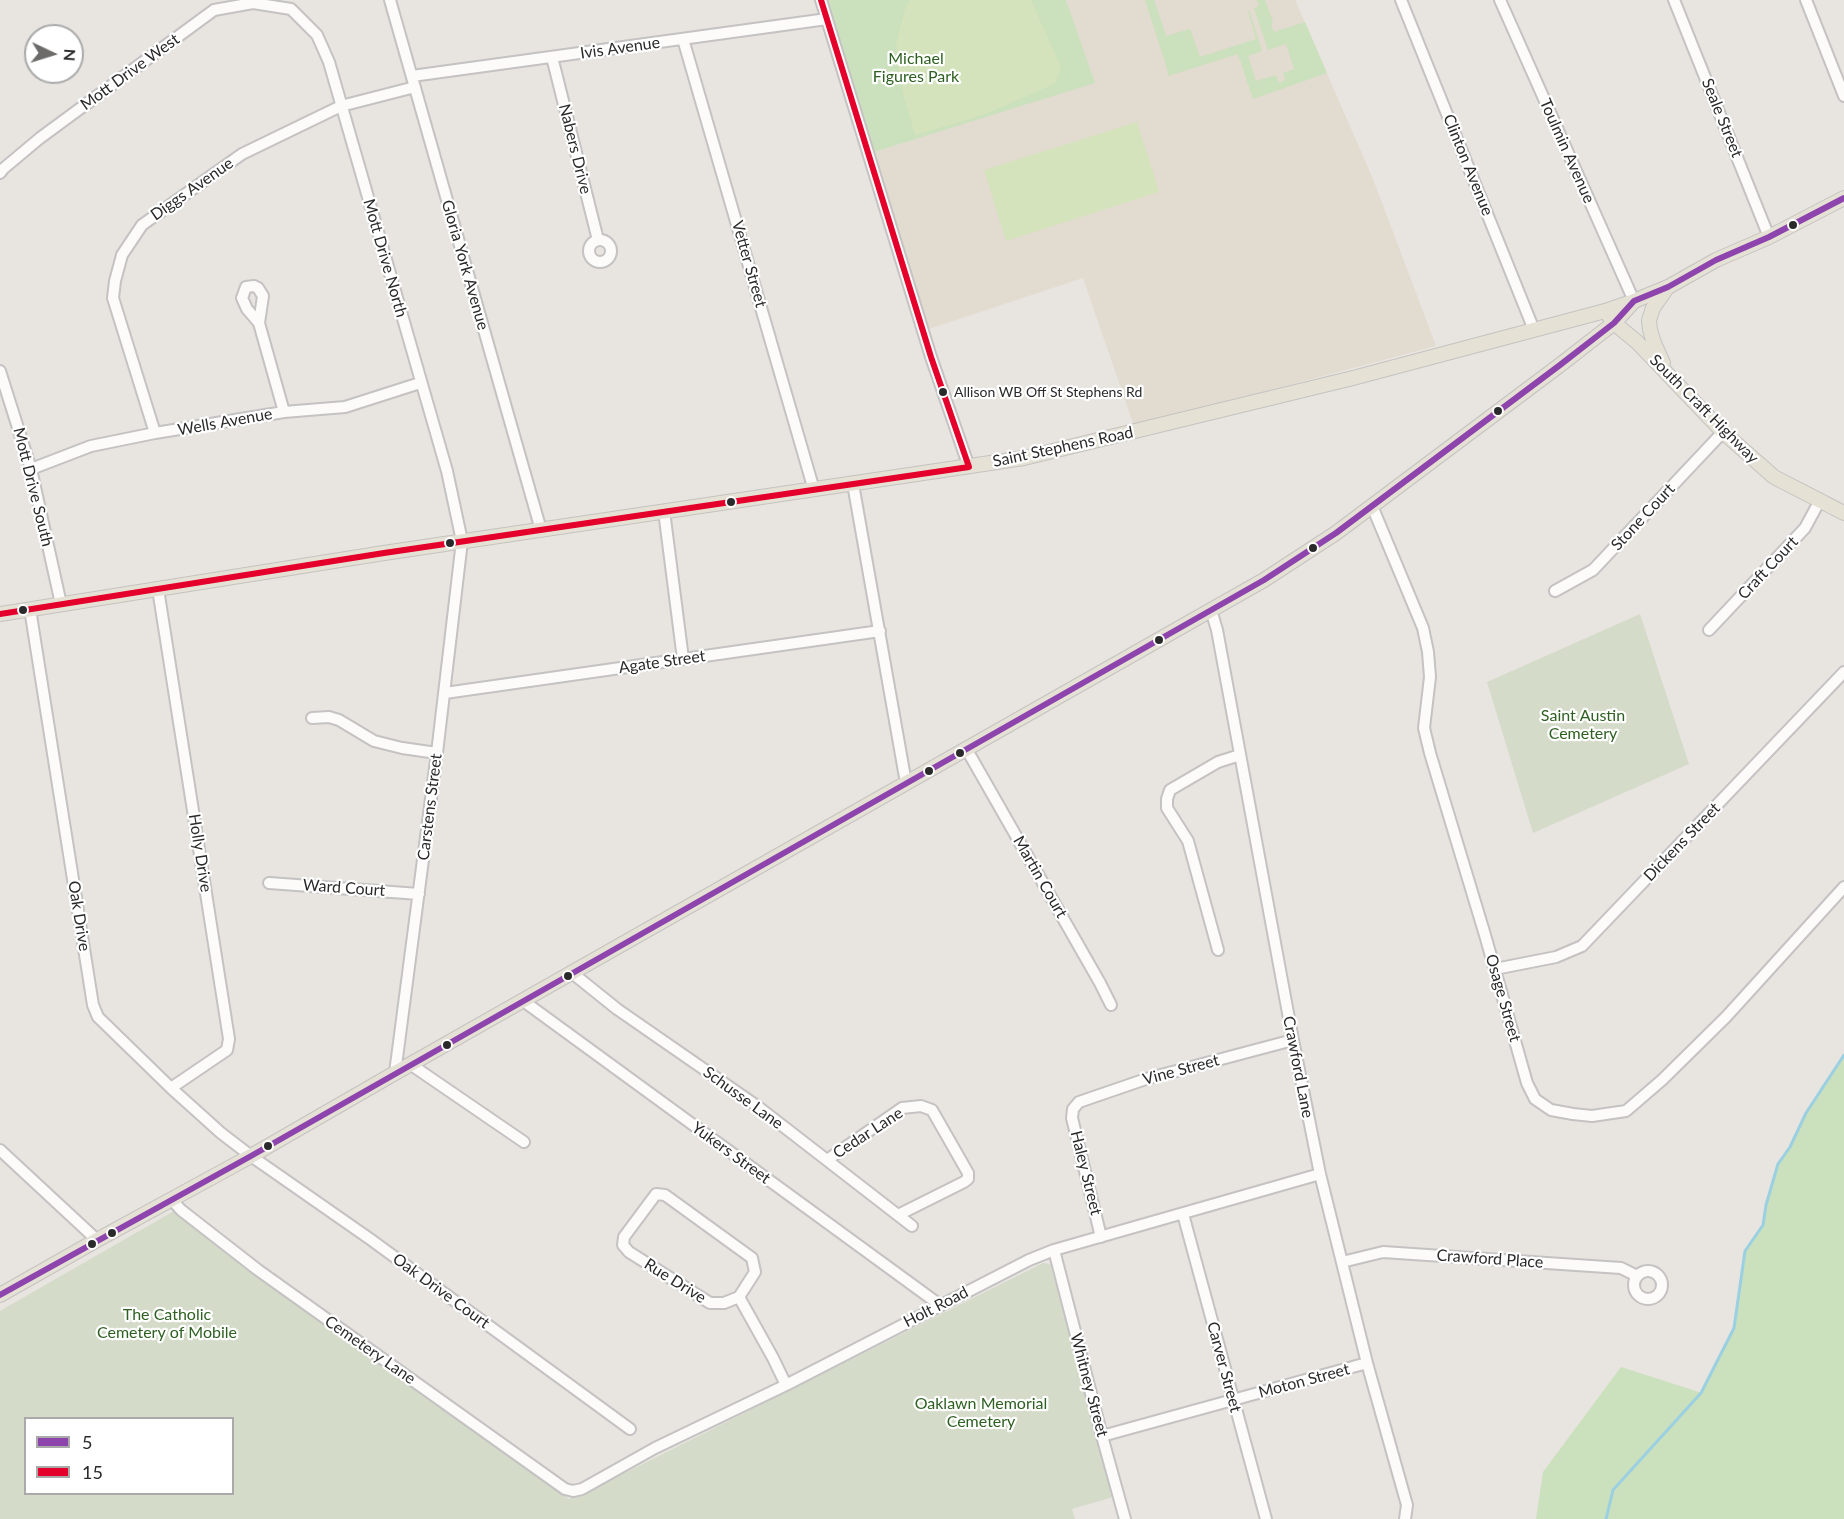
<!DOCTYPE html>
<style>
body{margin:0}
#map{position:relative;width:1844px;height:1519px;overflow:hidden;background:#e8e4e0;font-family:Lato,sans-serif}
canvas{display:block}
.legend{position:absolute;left:24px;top:1417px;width:210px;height:78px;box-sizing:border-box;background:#fff;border:2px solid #aaa;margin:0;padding:8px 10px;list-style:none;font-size:18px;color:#2a2a2a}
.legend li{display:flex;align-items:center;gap:12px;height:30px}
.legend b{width:30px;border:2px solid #aaa}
.north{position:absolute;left:24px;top:24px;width:60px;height:60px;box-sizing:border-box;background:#fff;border:2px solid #aaa;border-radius:50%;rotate:94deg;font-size:16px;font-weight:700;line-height:24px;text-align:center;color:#2a2a2a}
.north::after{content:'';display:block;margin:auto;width:21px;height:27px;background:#6c6b6a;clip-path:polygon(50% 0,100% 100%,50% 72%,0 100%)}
</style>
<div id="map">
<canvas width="1844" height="1519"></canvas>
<ul class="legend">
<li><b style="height:8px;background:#8e44ad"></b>5</li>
<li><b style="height:8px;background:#e4002b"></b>15</li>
</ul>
<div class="north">N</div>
</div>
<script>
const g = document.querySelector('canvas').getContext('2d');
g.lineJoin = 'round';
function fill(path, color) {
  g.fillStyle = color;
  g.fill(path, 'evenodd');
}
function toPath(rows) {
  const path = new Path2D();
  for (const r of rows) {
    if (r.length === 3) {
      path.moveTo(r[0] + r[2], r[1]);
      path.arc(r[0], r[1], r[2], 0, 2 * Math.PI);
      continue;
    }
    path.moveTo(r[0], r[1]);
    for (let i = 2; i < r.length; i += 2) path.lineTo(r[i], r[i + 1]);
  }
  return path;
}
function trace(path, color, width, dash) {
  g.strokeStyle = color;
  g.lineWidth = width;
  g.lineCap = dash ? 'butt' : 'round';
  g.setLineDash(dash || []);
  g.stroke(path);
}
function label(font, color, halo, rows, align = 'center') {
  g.font = font + ' Lato,sans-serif';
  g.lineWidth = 4.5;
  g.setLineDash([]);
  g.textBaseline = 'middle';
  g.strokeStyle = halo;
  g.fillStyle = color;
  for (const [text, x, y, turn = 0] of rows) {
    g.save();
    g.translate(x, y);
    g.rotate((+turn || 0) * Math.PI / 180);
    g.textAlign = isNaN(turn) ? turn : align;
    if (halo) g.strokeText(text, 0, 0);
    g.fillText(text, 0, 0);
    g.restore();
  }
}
fill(toPath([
 [1066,0,1295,0,1373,179,1436,346,1134,426,1083,278,926,330,871,153,1094,83]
]), '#e2dbcf');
fill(toPath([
 [823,0,1066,0,1095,83,871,153],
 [1145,0,1154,0,1166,36,1190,29,1200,57,1256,39,1248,11,1249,10,1262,51,1248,56,1256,81,1276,75,1279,83,1285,80,1283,73,1294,69,1286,44,1268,50,1254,8,1259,6,1257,0,1265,0,1273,22,1271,25,1274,32,1305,22,1327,73,1253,99,1238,54,1168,76,1167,68],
 [1844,1055,1844,1519,1536,1519,1543,1472,1621,1367,1702,1393,1734,1328,1745,1251,1763,1225,1766,1205,1778,1164,1790,1147,1806,1113]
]), '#cbe0bc');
fill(toPath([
 [1640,614,1689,764,1533,833,1487,682],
 [174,1211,260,1277,569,1499,587,1492,1043,1263,1050,1264,1113,1497,1072,1509,1075,1519,0,1519,0,1311],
 [26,1418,232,1418,232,1494,26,1494]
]), '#d4dbc9');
fill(toPath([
 [910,0,1031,0,1061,67,1056,83,983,115,915,135,904,97,898,68,896,44,906,6],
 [1137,122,1159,192,1006,241,984,170]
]), '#d4e3bb');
trace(toPath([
 [1606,1519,1613,1490,1701,1393,1734,1328,1745,1251,1763,1225,1766,1205,1778,1164,1790,1147,1806,1113,1844,1055]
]), '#9bd0e2', 3);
const minor = toPath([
 [390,0,541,530],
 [821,0,931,357,969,467],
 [1401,0,1534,330],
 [1500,0,1634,301],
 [1674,0,1769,237],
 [1806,0,1844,96],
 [683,39,814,490],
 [552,57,598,240],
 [412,76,827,19],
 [0,173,3,169,40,138,214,10,253,3,291,9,317,35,329,62,447,471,462,541,437,753,395,1073],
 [600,251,11],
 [254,286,258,288,263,296,259,323,247,309,242,298,246,287,254,286],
 [259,323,284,412],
 [0,371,31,469,61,604],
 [155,433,113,298,115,281,122,255,142,225,242,154,341,106,415,87],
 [31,469,91,446,155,433,284,412,345,407,420,383],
 [853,484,906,783],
 [1372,506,1423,628,1428,652,1430,677,1424,728,1430,753,1485,935,1527,1083,1535,1099,1551,1110,1573,1114,1592,1116,1626,1111,1662,1080,1726,1017,1844,887],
 [664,511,683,659],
 [158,589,229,1039,227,1050,171,1088],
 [1555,591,1593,570,1723,432],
 [30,609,93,1005,98,1017,171,1088,221,1133,251,1156,370,1239,630,1429],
 [1211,610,1217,630,1293,1040,1320,1174,1367,1363,1407,1505,1405,1519],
 [1709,630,1805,528,1819,502],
 [445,693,880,631],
 [312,718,329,717,339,720,374,741,402,748,437,753],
 [967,750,1100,983,1111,1005],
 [269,883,419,894],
 [1218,950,1188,841,1167,808,1167,799,1170,790,1218,762,1240,755],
 [1495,969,1556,957,1582,946,1844,672],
 [571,972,617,1009,757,1106,912,1226],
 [522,1000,940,1305],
 [410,1064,524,1142],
 [0,1150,97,1240],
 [827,1160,902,1108,921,1106,932,1110,968,1173,968,1179,964,1182,898,1215],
 [172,1200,181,1210,258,1270,565,1489,573,1491,582,1489,655,1448,786,1385,1029,1260,1054,1250,1320,1174],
 [1183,1214,1266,1519],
 [1101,1237,1072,1118,1073,1109,1079,1102,1146,1079,1293,1040],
 [1054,1250,1102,1436,1125,1519],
 [1342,1262,1383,1252,1621,1268,1637,1276],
 [1648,1285,14],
 [739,1297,755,1272,752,1258,665,1195,656,1194,624,1237,623,1245,629,1252,710,1303,724,1303,739,1297,773,1358,786,1385],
 [1102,1436,1367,1363]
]);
const major = toPath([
 [1609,316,1614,323,1637,342,1723,432,1774,477,1844,513],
 [1663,363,1654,343,1650,330,1649,320,1653,308,1667,288],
 [0,614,384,553,1024,458,1353,378,1605,311,1634,301,1668,287,1716,260,1769,237,1844,198],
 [0,1295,97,1240,251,1156,395,1073,1264,580,1336,533,1560,365,1614,323,1634,301]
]);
trace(minor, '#c4c2c2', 14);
trace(major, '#c4c3c1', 16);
trace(minor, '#fcfbfa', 10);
trace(major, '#e5e1d5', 14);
trace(toPath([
 [0,1295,251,1156,1264,580,1336,533,1560,365,1614,323,1634,301,1668,287,1716,260,1769,237,1844,198]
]), '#8e44ad', 6);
trace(toPath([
 [0,614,384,553,969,467,931,357,821,0]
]), '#e4002b', 6);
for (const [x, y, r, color] of [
 [1793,225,5,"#2a2a2a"],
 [943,392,5,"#2a2a2a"],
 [1498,411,5,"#2a2a2a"],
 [731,502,5,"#2a2a2a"],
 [450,543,5,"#2a2a2a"],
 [1313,548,5,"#2a2a2a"],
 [23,610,5,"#2a2a2a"],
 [1159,640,5,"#2a2a2a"],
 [960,753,5,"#2a2a2a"],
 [929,771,5,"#2a2a2a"],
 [568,976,5,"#2a2a2a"],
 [447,1045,5,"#2a2a2a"],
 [268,1146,5,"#2a2a2a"],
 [112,1233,5,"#2a2a2a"],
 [92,1244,5,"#2a2a2a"]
]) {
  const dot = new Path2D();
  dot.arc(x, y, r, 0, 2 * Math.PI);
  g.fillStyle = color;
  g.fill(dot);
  trace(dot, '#fff', 2);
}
label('14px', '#2a2a2a', '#fff', [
 ["Allison WB Off St Stephens Rd",954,392]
], 'left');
label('16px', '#2a2a2a', '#fff', [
 ["Ivis Avenue",620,48,-8],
 ["Mott Drive West",130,72,-36],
 ["Seale Street",1722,118,68],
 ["Nabers Drive",575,149,76],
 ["Toulmin Avenue",1567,151,66],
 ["Clinton Avenue",1468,165,68],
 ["Diggs Avenue",192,189,-35],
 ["Mott Drive North",385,258,74],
 ["Vetter Street",749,264,74],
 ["Gloria York Avenue",465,265,74],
 ["South Craft Highway",1704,409,45],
 ["Wells Avenue",225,422,-10],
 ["Saint Stephens Road",1063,447,-12],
 ["Mott Drive South",33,487,76],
 ["Stone Court",1643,517,-47],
 ["Craft Court",1768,568,-47],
 ["Agate Street",662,662,-8],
 ["Carstens Street",430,807,-83],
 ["Dickens Street",1682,842,-46],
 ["Holly Drive",200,853,81],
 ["Martin Court",1040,877,60],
 ["Ward Court",344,888,4],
 ["Oak Drive",79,916,81],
 ["Osage Street",1503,998,74],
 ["Crawford Lane",1298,1067,79],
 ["Vine Street",1181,1070,-15],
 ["Schusse Lane",743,1098,36],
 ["Cedar Lane",868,1133,-33],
 ["Yukers Street",731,1153,36],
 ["Haley Street",1086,1173,76],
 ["Crawford Place",1490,1259,4],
 ["Rue Drive",675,1281,32],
 ["Oak Drive Court",441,1291,36],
 ["Holt Road",936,1307,-27],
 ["Cemetery Lane",370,1350,35],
 ["Carver Street",1224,1367,75],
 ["Moton Street",1304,1381,-15],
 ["Whitney Street",1089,1385,75]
]);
label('16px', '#2e6021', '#fff', [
 ["Michael",916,59],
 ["Figures Park",916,77],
 ["Saint Austin",1583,716],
 ["Cemetery",1583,734],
 ["The Catholic",167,1315],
 ["Cemetery of Mobile",167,1333],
 ["Oaklawn Memorial",981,1404],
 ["Cemetery",981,1422]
]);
</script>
